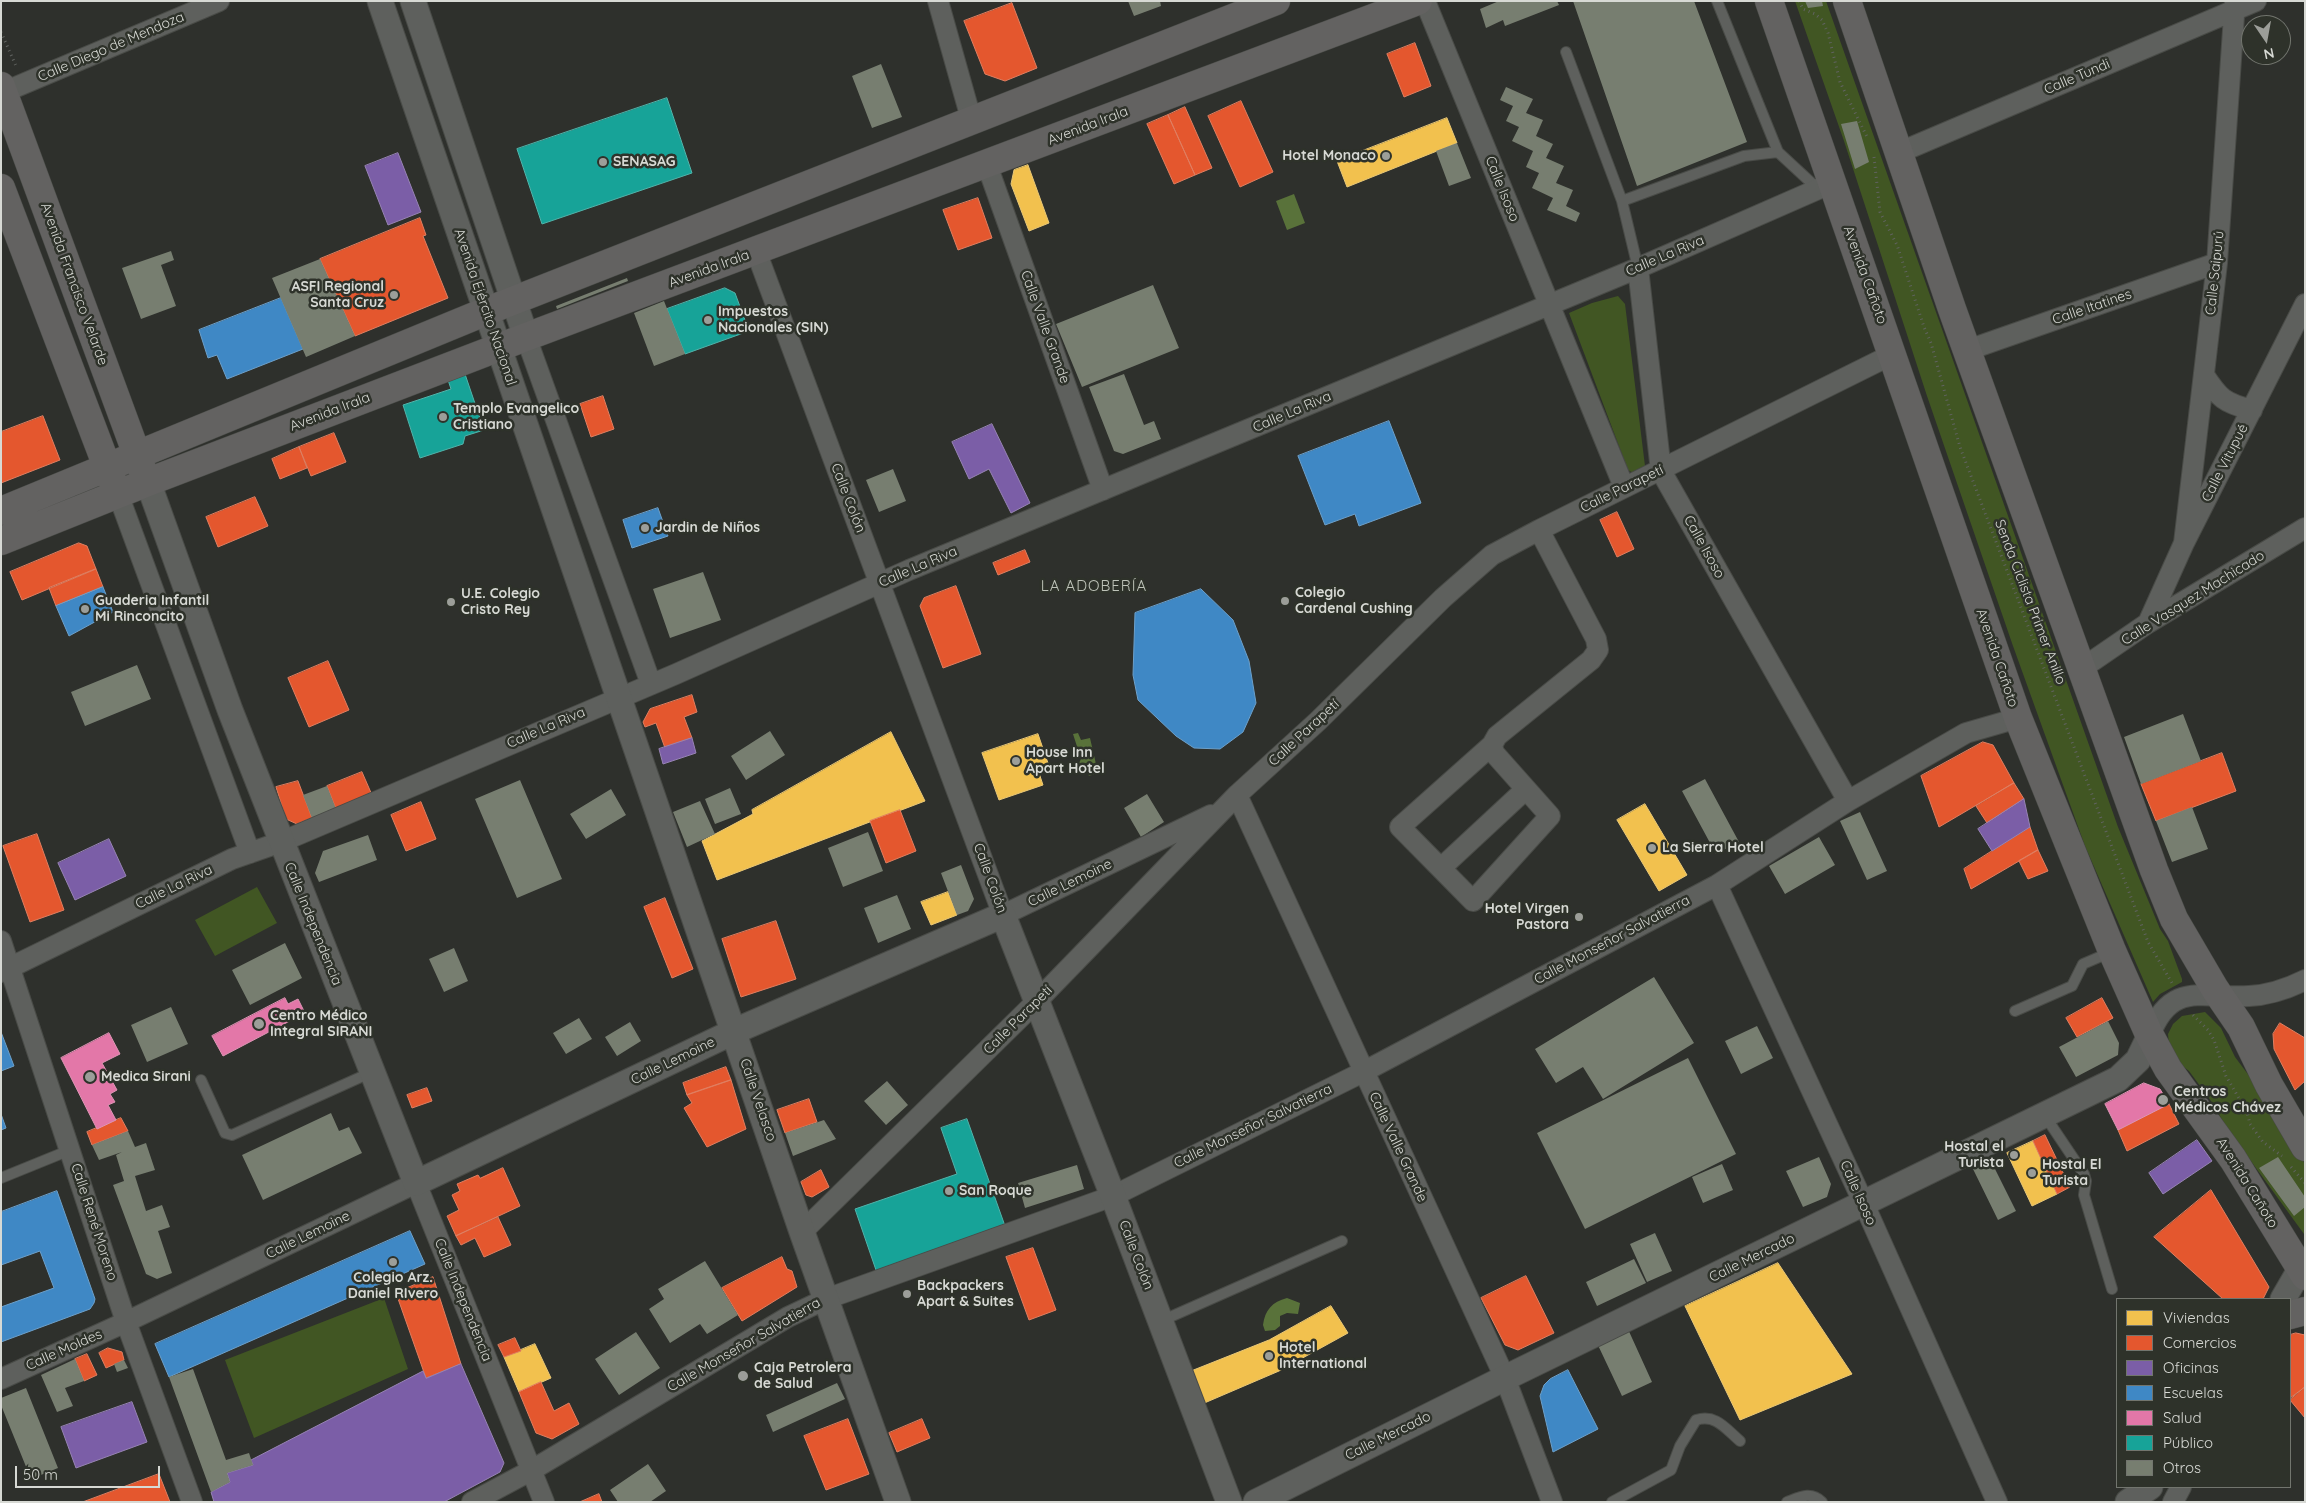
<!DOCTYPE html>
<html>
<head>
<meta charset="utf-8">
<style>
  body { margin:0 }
  #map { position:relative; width:2306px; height:1503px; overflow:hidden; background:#2e302c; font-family:Quicksand,sans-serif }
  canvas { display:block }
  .frame { position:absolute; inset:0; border:2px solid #d7d9d4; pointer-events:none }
  .legend { position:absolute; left:2116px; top:1298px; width:175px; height:190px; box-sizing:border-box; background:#2e322a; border:1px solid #72756e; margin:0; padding:6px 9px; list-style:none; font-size:15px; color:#d7d9d4 }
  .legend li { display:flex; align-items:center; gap:10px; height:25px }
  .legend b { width:25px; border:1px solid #72756e }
  .north { position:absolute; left:2241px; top:15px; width:50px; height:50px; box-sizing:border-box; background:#2e322a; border:1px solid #72756e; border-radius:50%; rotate:168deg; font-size:14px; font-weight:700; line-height:20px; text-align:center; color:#d7d9d4 }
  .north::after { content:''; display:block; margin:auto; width:18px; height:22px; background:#9c9e99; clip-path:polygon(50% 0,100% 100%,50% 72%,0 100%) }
  .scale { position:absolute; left:15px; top:1466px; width:145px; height:22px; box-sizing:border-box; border:2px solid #d7d9d4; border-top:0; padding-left:6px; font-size:15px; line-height:18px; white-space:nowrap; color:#d7d9d4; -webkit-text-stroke:4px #2e322a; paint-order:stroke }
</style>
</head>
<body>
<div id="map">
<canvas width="2306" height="1503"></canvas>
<div class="frame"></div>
<ul class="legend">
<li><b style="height:14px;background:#f2c14e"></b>Viviendas</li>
<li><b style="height:14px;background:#e4572e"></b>Comercios</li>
<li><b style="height:14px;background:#7b5ea7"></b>Oficinas</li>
<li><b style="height:14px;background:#3f88c5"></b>Escuelas</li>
<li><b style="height:14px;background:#e377a8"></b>Salud</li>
<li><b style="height:14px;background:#17a398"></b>Público</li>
<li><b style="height:14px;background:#777e70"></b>Otros</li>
</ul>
<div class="north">N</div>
<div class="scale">50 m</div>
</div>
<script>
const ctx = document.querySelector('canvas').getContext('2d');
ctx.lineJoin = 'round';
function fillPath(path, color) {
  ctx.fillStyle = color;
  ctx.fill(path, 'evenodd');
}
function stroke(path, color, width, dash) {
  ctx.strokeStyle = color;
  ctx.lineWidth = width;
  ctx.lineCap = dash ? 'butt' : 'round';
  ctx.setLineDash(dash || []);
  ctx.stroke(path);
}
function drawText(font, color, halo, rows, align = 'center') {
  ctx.font = font + ' Quicksand,sans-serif';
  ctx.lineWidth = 5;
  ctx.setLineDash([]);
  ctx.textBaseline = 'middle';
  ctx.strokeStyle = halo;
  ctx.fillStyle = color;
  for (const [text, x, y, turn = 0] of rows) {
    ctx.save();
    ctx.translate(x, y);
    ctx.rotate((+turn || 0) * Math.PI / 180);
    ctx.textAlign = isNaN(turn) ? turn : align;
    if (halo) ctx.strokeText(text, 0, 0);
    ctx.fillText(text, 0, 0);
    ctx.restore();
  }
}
fillPath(new Path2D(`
  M1795 1H1826L2118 827 2160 929 2168 941 2182 979V982L2160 994 2153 1002 2085 846 2013 646 1927 396 1844 141Z
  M1618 296 1625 304 1645 466 1638 476 1628 470 1569 313 1592 303Z
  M257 887 277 923 215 956 195 920Z
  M2205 1012 2221 1028 2235 1057 2250 1077 2305 1164 2304 1234 2229 1131 2209 1098 2189 1071 2181 1065 2169 1045 2168 1034 2173 1024 2182 1016Z
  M384 1298 408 1369 254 1438 225 1360Z`), '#415623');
fillPath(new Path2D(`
  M1294 194 1305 223 1287 230 1276 201Z
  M1078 733 1081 740 1090 738 1098 773 1089 776 1086 768 1078 765 1081 759 1073 734Z
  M1287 1298 1300 1303 1298 1314 1287 1313 1280 1316V1326L1275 1330 1265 1331 1263 1325C1265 1310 1272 1302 1287 1298Z`), '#59723a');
const homes = new Path2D(`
  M1447 118 1457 143 1347 187 1337 161Z
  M1028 165 1049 223 1029 231 1011 184 1014 170Z
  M891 732 925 801 717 880 702 841 753 814 752 810Z
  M1038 734 1050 769 1039 773 1043 785 999 800 982 753Z
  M1645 804 1687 875 1659 891 1617 820Z
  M948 892 957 915 931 925 921 902Z
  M2033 1141 2057 1194 2032 1206 2007 1153Z
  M1778 1263 1852 1374 1740 1420 1685 1306Z
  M1331 1306 1348 1333 1279 1371 1202 1404 1191 1371 1269 1340Z
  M535 1344 551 1378 519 1392 504 1357Z`);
fillPath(homes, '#f2c14e');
stroke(homes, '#eac876', 1);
const shops = new Path2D(`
  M1012 3 1037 68 1005 81 985 74 964 21Z
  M1415 43 1431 86 1404 97 1387 54Z
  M1241 101 1273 172 1240 187 1208 116Z
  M1185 107 1212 168 1195 175 1168 115Z
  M1168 115 1195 175 1174 184 1147 124Z
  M978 198 992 238 958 250 943 210Z
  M420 218 426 235 423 236 448 298 355 336 320 259Z
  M603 396 614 429 591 437 580 404Z
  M43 416 60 460 1 483V432Z
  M334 433 346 462 311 476 299 447Z
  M299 447 307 468 280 479 272 459Z
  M255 497 268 526 218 547 206 517Z
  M1617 512 1634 549 1617 557 1600 520Z
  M79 543 87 546 96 569 22 600 10 572Z
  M1025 550 1030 562 998 575 993 563Z
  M96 569 103 587 56 606 49 588Z
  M956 586 981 654 943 668 920 606 924 598Z
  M328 661 349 710 309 727 288 678Z
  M692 695 697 712 684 717 692 738 665 748 656 723 645 727 643 722 650 709Z
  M1983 742 1993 745 2014 783 1939 827 1921 776Z
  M2222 753 2236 791 2156 821 2141 784Z
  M362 772 372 795 336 809 327 786Z
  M298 781 312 818 297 824 286 819 276 787Z
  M2014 783 2024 799 1987 823 1976 806Z
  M421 802 436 839 406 851 391 815Z
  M900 810 916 851 886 863 870 821Z
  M2030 827 2038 850 1971 889 1964 869Z
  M37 834 64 910 30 922 3 846Z
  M2038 850 2048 871 2028 879 2019 861Z
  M665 898 693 969 672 978 644 907Z
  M776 921 796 979 741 997 722 939Z
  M2102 998 2113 1018 2077 1037 2066 1018Z
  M2280 1023 2305 1038V1081L2295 1090 2274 1049 2273 1034Z
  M726 1067 731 1080 687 1095 683 1083Z
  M731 1080 746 1129 707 1147 684 1108 692 1103 687 1095Z
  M427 1088 432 1101 412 1108 407 1095Z
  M809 1099 817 1122 785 1133 777 1110Z
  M2169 1104 2179 1124 2127 1151 2118 1130Z
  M121 1118 128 1131 92 1145 87 1132Z
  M2045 1135 2070 1187 2057 1194 2033 1141Z
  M503 1168 520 1206 456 1236 447 1216 459 1210 452 1195 460 1191 457 1184 478 1175 480 1178Z
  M821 1170 829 1187 812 1197 806 1195 801 1182Z
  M2211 1190 2269 1287 2263 1299H2223L2154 1237Z
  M498 1217 511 1245 484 1257 475 1238 461 1245 456 1236Z
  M1033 1248 1056 1310 1029 1320 1006 1257Z
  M782 1257 787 1269 792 1271 797 1287 742 1321 722 1288Z
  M1526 1276 1554 1333 1518 1350 1505 1345 1481 1298Z
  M433 1277 461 1364 426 1378 396 1293Z
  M2296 1333 2305 1335V1387L2290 1398V1335Z
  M515 1338 521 1351 504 1357 498 1345Z
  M108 1348 122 1352 124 1360 106 1368 99 1353Z
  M87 1354 97 1375 84 1381 75 1359Z
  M541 1382 554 1411 569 1403 579 1424 552 1439 536 1433 519 1392Z
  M2305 1387V1418L2290 1400Z
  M848 1419 869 1474 826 1490 804 1436Z
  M922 1419 930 1438 897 1452 889 1433Z
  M159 1474 170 1502H83Z
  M599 1494 602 1502H580Z`);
fillPath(shops, '#e4572e');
stroke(shops, '#e07e60', 1);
const offices = new Path2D(`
  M398 153 421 212 388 225 365 166Z
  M992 424 1030 503 1011 513 989 469 969 479 952 442Z
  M692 738 696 753 663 764 659 749Z
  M2024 799 2030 827 1992 851 1978 829Z
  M109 839 126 876 75 900 58 863Z
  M2197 1140 2212 1161 2163 1194 2149 1173Z
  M461 1364 504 1463 500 1472 444 1502H214L211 1492 230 1482 227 1473 253 1465 251 1460 423 1371 426 1378Z
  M132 1402 147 1442 76 1468 61 1427Z`);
fillPath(offices, '#7b5ea7');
stroke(offices, '#9783b4', 1);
const schools = new Path2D(`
  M281 298 303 349 227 379 217 355 208 358 199 330Z
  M1389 421 1421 503 1359 526 1355 514 1325 525 1298 456Z
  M658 508 668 536 632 548 623 520Z
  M103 587 113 612 69 636 56 606Z
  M1201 589 1233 620 1249 661 1256 703 1243 732 1220 749 1194 748 1176 736 1138 700 1133 675 1135 613Z
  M1 1032 14 1066 1 1071Z
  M1 1114 6 1128 1 1130Z
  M57 1191 95 1299 94 1303 90 1309 1 1342V1307L54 1288 40 1251 1 1265V1212Z
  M410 1231 425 1264 169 1377 155 1344Z
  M1568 1370 1598 1429 1553 1452 1540 1396 1544 1385 1550 1379Z`);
fillPath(schools, '#3f88c5');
stroke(schools, '#6da0ca', 1);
const health = new Path2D(`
  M285 998 288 1004 298 999 305 1013 223 1056 212 1036Z
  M109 1033 120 1054 102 1063 117 1090 110 1094 115 1102 108 1105 116 1120 97 1129 61 1058Z
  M2144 1083 2160 1089 2169 1104 2118 1130 2105 1104Z`);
fillPath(health, '#e377a8');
stroke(health, '#df94b5', 1);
const public = new Path2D(`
  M667 98 692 173 542 224 517 149Z
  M725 288 735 293 749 331 685 354 667 309Z
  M465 374 484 430 465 436 463 444 420 458 403 405 451 389 448 380Z
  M967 1119 1005 1226 877 1273 855 1209 957 1174 941 1128Z`);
fillPath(public, '#17a398');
stroke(public, '#51b3aa', 1);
fillPath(new Path2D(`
  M1128 1H1160L1161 6 1134 16Z
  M1499 1H1557L1559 5 1505 26 1503 20 1486 28 1480 9Z
  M1573 1H1694L1747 142 1637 186Z
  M1805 1H1822L1823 6 1808 8Z
  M881 64 902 117 872 128 852 76Z
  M1506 87 1533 99 1526 113 1543 120 1536 136 1553 144 1546 158 1564 166 1556 183 1573 190 1566 206 1580 213 1576 222 1547 210 1553 198 1532 188 1539 173 1526 167 1533 151 1512 141 1519 127 1506 121 1513 106 1500 100Z
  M1857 121 1869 162 1855 169 1841 124Z
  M1457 143 1471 178 1449 186 1436 151Z
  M171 251 174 260 161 265 176 306 141 319 122 268Z
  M320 259 355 336 306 357 272 278Z
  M627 278 628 281 557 309 556 306Z
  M1153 285 1179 348 1082 387 1056 324Z
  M664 301 685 354 654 366 634 313Z
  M1124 374 1144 425 1154 421 1161 439 1123 454 1114 451 1089 387Z
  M893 469 906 501 879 512 866 480Z
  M703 572 721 620 670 638 653 589Z
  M137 665 151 699 85 726 71 692Z
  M2183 714 2201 761 2141 784 2124 737Z
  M770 731 785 755 746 780 731 756Z
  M1705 779 1739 842 1716 854 1682 791Z
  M520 780 562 879 517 898 475 799Z
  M327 786 336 809 312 818 303 795Z
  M730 788 741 814 715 824 705 799Z
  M611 789 626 815 586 839 570 814Z
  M1147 794 1164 822 1141 837 1124 808Z
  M700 801 715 834 687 847 673 812Z
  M2192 807 2208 849 2172 862 2156 821Z
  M1860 812 1887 871 1867 880 1840 821Z
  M868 832 883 871 843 887 828 848Z
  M368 835 377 860 319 882 315 873 323 851Z
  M1819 837 1835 865 1785 894 1769 866Z
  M961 865 974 899 968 911 957 915 941 873Z
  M897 895 911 929 878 943 864 908Z
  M285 943 302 978 250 1005 232 970Z
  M454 948 468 981 444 992 429 959Z
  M1654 977 1694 1043 1603 1099 1583 1067 1556 1083 1535 1049Z
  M171 1007 188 1044 147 1062 131 1025Z
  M579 1018 592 1039 566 1054 553 1033Z
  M2108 1021 2119 1043 2118 1055 2076 1077 2059 1047Z
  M630 1022 641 1041 617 1056 605 1037Z
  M1757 1026 1773 1058 1741 1074 1725 1041Z
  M1688 1058 1736 1154 1585 1229 1537 1133Z
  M887 1081 908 1105 886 1125 864 1101Z
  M331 1113 339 1131 349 1127 362 1153 263 1200 242 1155Z
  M824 1120 836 1139 793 1156 785 1133Z
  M128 1131 135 1147 146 1143 155 1170 135 1176 146 1211 162 1205 170 1227 158 1231 172 1273 157 1279 146 1274 113 1185 124 1181 116 1155 122 1152 99 1160 92 1145Z
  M1819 1157 1831 1184 1827 1197 1803 1207 1786 1171Z
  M2278 1157 2305 1197V1207L2294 1216 2259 1168Z
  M1991 1161 2016 1211 1998 1220 1973 1169Z
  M1722 1164 1733 1190 1703 1203 1692 1177Z
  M1077 1165 1084 1189 1025 1208 1018 1183Z
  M1655 1233 1672 1271 1647 1282 1630 1244Z
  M1634 1259 1646 1283 1597 1306 1586 1282Z
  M705 1261 738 1315 707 1334 700 1324 670 1343 649 1309 664 1299 658 1289Z
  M1627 1327 1652 1382 1622 1396 1596 1341Z
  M636 1332 660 1368 619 1395 595 1359Z
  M75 1359 84 1381 65 1388 73 1406 57 1412 41 1375Z
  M124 1360 128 1368 117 1372 114 1364Z
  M193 1369 226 1460 249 1453 253 1465 227 1473 230 1482 211 1492 169 1377Z
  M837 1383 845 1399 773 1432 766 1415Z
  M26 1388 58 1468 31 1479 1 1405V1398Z
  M648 1464 666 1491 650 1502H618L610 1490Z`), '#777e70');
const service = new Path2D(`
  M1717 1 1778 152 1818 189
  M1566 52 1622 201 1638 268
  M1622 201 1744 156 1778 152
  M2015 1011 2072 986 2083 964 2111 952
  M201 1080 225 1133 232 1135 372 1072
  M2045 1116 2084 1174 2086 1181 2084 1195 2112 1289
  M1 1178 70 1150
  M1161 1321 1342 1241
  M1612 1502 1671 1470 1680 1446 1696 1420C1716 1414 1725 1428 1740 1441
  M1787 1502C1800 1497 1811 1491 1822 1502`);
const minor = new Path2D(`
  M938 1 972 122
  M1425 1 1624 487
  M4 92 219 1
  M1898 153 2256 1
  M987 165 1103 490
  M756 251 1003 915 1211 815
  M1638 268 1661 471 1848 801
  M526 337 651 684
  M1968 350 2217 263
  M2204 375C2219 398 2224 403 2252 410
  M118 494 250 853
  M2184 543 2217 263 2235 1
  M2148 623 2184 543 2305 304
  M2081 669 2148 623 2305 528
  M1492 745 1494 753 1550 816 1473 901 1400 827 1492 745 1497 736 1591 660 1598 650 1596 639 1539 530
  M1237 795 1505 1378 1552 1502
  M1441 868 1526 789
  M1717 885 1864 1204 1997 1502
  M1 941 126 1322 192 1502
  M1 972 232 859 281 842 676 674 909 570 1638 268 1832 183
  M2150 1035C2171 980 2203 999 2249 996 2269 995 2287 989 2305 980
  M802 1232 1037 1001 1237 795 1318 721 1443 598 1492 555 1539 530 1893 354
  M1 1379 126 1322 416 1183 544 1502
  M472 1502 532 1470 788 1317 826 1299 1113 1196 1363 1072 1717 885 1848 801 1966 733 2018 718
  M2173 1502 2181 1487`);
const tertiary = new Path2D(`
  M380 1 802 1232 898 1502
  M413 1 526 337
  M148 482 230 710 416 1183 735 1031 1003 915 1113 1196 1229 1502
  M2283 1299 2305 1261
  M1256 1502 1505 1378 2118 1079 2138 1060 2150 1035
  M2128 1502 2150 1487`);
const secondary = new Path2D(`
  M1769 1 2018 718 2112 951 2148 1032 2168 1069 2233 1159 2305 1276
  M1847 1 1952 309 2154 870 2174 919 2215 989 2241 1027 2269 1085 2305 1147
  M1 86 144 474
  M1 188 114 485
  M1 511 487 311 1276 1
  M1 541 148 482 526 337 1418 1
  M2290 1315 2305 1311`);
stroke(service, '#494b47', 12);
stroke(minor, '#494b47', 22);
stroke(tertiary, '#494b47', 27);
stroke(secondary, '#494b47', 29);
stroke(new Path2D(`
  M1799 1 1803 9 1815 14 1822 20 1828 33 1840 82 1868 139
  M1 32 16 66
  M1874 157 1880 212 1897 245 1924 327 1931 343 1960 447 2148 942 2172 983
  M2193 1015 2208 1030 2214 1040 2226 1076 2247 1112 2250 1124 2263 1142 2282 1156
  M2291 1167 2305 1183`), '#616360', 3, [1, 4]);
stroke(service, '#5e605d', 10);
stroke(minor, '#5e605d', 20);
stroke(tertiary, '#5e605d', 25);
stroke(secondary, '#636261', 28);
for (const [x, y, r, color] of [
  [1386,156,5,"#9c9e99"],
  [603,162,5,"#9c9e99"],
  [394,295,5,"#9c9e99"],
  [708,320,5,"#9c9e99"],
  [443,417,5,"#9c9e99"],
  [645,528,5,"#9c9e99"],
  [1285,601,5,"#9c9e99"],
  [451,602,5,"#9c9e99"],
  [85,609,5,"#9c9e99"],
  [1016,761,5,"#9c9e99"],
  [1652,848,5,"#9c9e99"],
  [1579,917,5,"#9c9e99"],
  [259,1024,6,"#9c9e99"],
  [90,1077,6,"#9c9e99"],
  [2163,1100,6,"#9c9e99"],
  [2014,1155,5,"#9c9e99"],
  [2032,1173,5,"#9c9e99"],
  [949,1191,5,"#9c9e99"],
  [393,1262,5,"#9c9e99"],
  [907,1294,5,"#9c9e99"],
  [1269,1356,5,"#9c9e99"],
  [743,1376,6,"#9c9e99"]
]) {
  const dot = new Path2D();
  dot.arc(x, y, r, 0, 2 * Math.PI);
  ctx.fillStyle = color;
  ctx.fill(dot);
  stroke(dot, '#2e322a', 2);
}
drawText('14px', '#d7d9d4', '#2e322a', [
  ["Calle Diego de Mendoza",111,47,-23],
  ["Calle Tundi",2077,77,-23],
  ["Avenida Irala",1088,126,-21],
  ["Calle Isoso",1502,189,68],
  ["Calle La Riva",1665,256,-23],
  ["Avenida Irala",709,269,-20],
  ["Calle Saipurú",2215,273,-84],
  ["Avenida Cañoto",1865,275,70],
  ["Avenida Francisco Velarde",74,284,70],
  ["Avenida Ejército Nacional",485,307,71],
  ["Calle Itatines",2092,307,-19],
  ["Calle Valle Grande",1045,327,70],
  ["Avenida Irala",330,412,-21],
  ["Calle La Riva",1292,412,-23],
  ["Calle Vitupué",2225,463,-63],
  ["Calle Parapetí",1622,489,-26],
  ["Calle Colón",848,498,69],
  ["Calle Isoso",1704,547,61],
  ["Calle La Riva",918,567,-23],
  ["Calle Vasquez Machicado",2193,598,-32],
  ["Senda Ciclista Primer Anillo",2030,602,69],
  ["Avenida Cañoto",1997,658,71],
  ["Calle La Riva",546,728,-23],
  ["Calle Parapetí",1304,733,-43],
  ["Calle Colón",990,878,70],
  ["Calle Lemoine",1070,883,-26],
  ["Calle La Riva",174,887,-26],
  ["Calle Independencia",313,924,68],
  ["Calle Monseñor Salvatierra",1612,940,-28],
  ["Calle Parapetí",1018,1020,-45],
  ["Calle Lemoine",673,1061,-26],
  ["Calle Velasco",758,1100,71],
  ["Calle Monseñor Salvatierra",1253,1126,-26],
  ["Calle Valle Grande",1398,1147,65],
  ["Avenida Cañoto",2247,1183,58],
  ["Calle Isoso",1858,1193,66],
  ["Calle René Moreno",94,1222,72],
  ["Calle Lemoine",308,1235,-26],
  ["Calle Colón",1136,1255,69],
  ["Calle Mercado",1752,1258,-26],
  ["Calle Independencia",463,1300,68],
  ["Calle Monseñor Salvatierra",744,1345,-30],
  ["Calle Moldes",64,1350,-24],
  ["Calle Mercado",1388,1436,-26]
]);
drawText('bold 14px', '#d7d9d4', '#2e322a', [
  ["Hotel Monaco",1376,156,"right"],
  ["SENASAG",613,162],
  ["ASFI Regional",384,287,"right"],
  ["Santa Cruz",384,303,"right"],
  ["Impuestos",718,312],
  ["Nacionales (SIN)",718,328],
  ["Templo Evangelico",453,409],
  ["Cristiano",453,425],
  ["Jardin de Niños",655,528],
  ["Colegio",1295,593],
  ["Cardenal Cushing",1295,609],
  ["U.E. Colegio",461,594],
  ["Cristo Rey",461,610],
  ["Guaderia Infantil",95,601],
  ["Mi Rinconcito",95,617],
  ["House Inn",1026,753],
  ["Apart Hotel",1026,769],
  ["La Sierra Hotel",1662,848],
  ["Hotel Virgen",1569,909,"right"],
  ["Pastora",1569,925,"right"],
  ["Centro Médico",270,1016],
  ["Integral SIRANI",270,1032],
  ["Medica Sirani",101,1077],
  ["Centros",2174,1092],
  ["Médicos Chávez",2174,1108],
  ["Hostal el",2004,1147,"right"],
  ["Turista",2004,1163,"right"],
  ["Hostal El",2042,1165],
  ["Turista",2042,1181],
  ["San Roque",959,1191],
  ["Colegio Arz.",393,1278,"center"],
  ["Daniel RIvero",393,1294,"center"],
  ["Backpackers",917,1286],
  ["Apart & Suites",917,1302],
  ["Hotel",1279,1348],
  ["International",1279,1364],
  ["Caja Petrolera",754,1368],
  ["de Salud",754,1384]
], 'left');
ctx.letterSpacing = '1px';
drawText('15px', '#bec3b9', '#2e322a', [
  ["LA ADOBERÍA",1094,586]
]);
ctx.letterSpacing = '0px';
</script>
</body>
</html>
